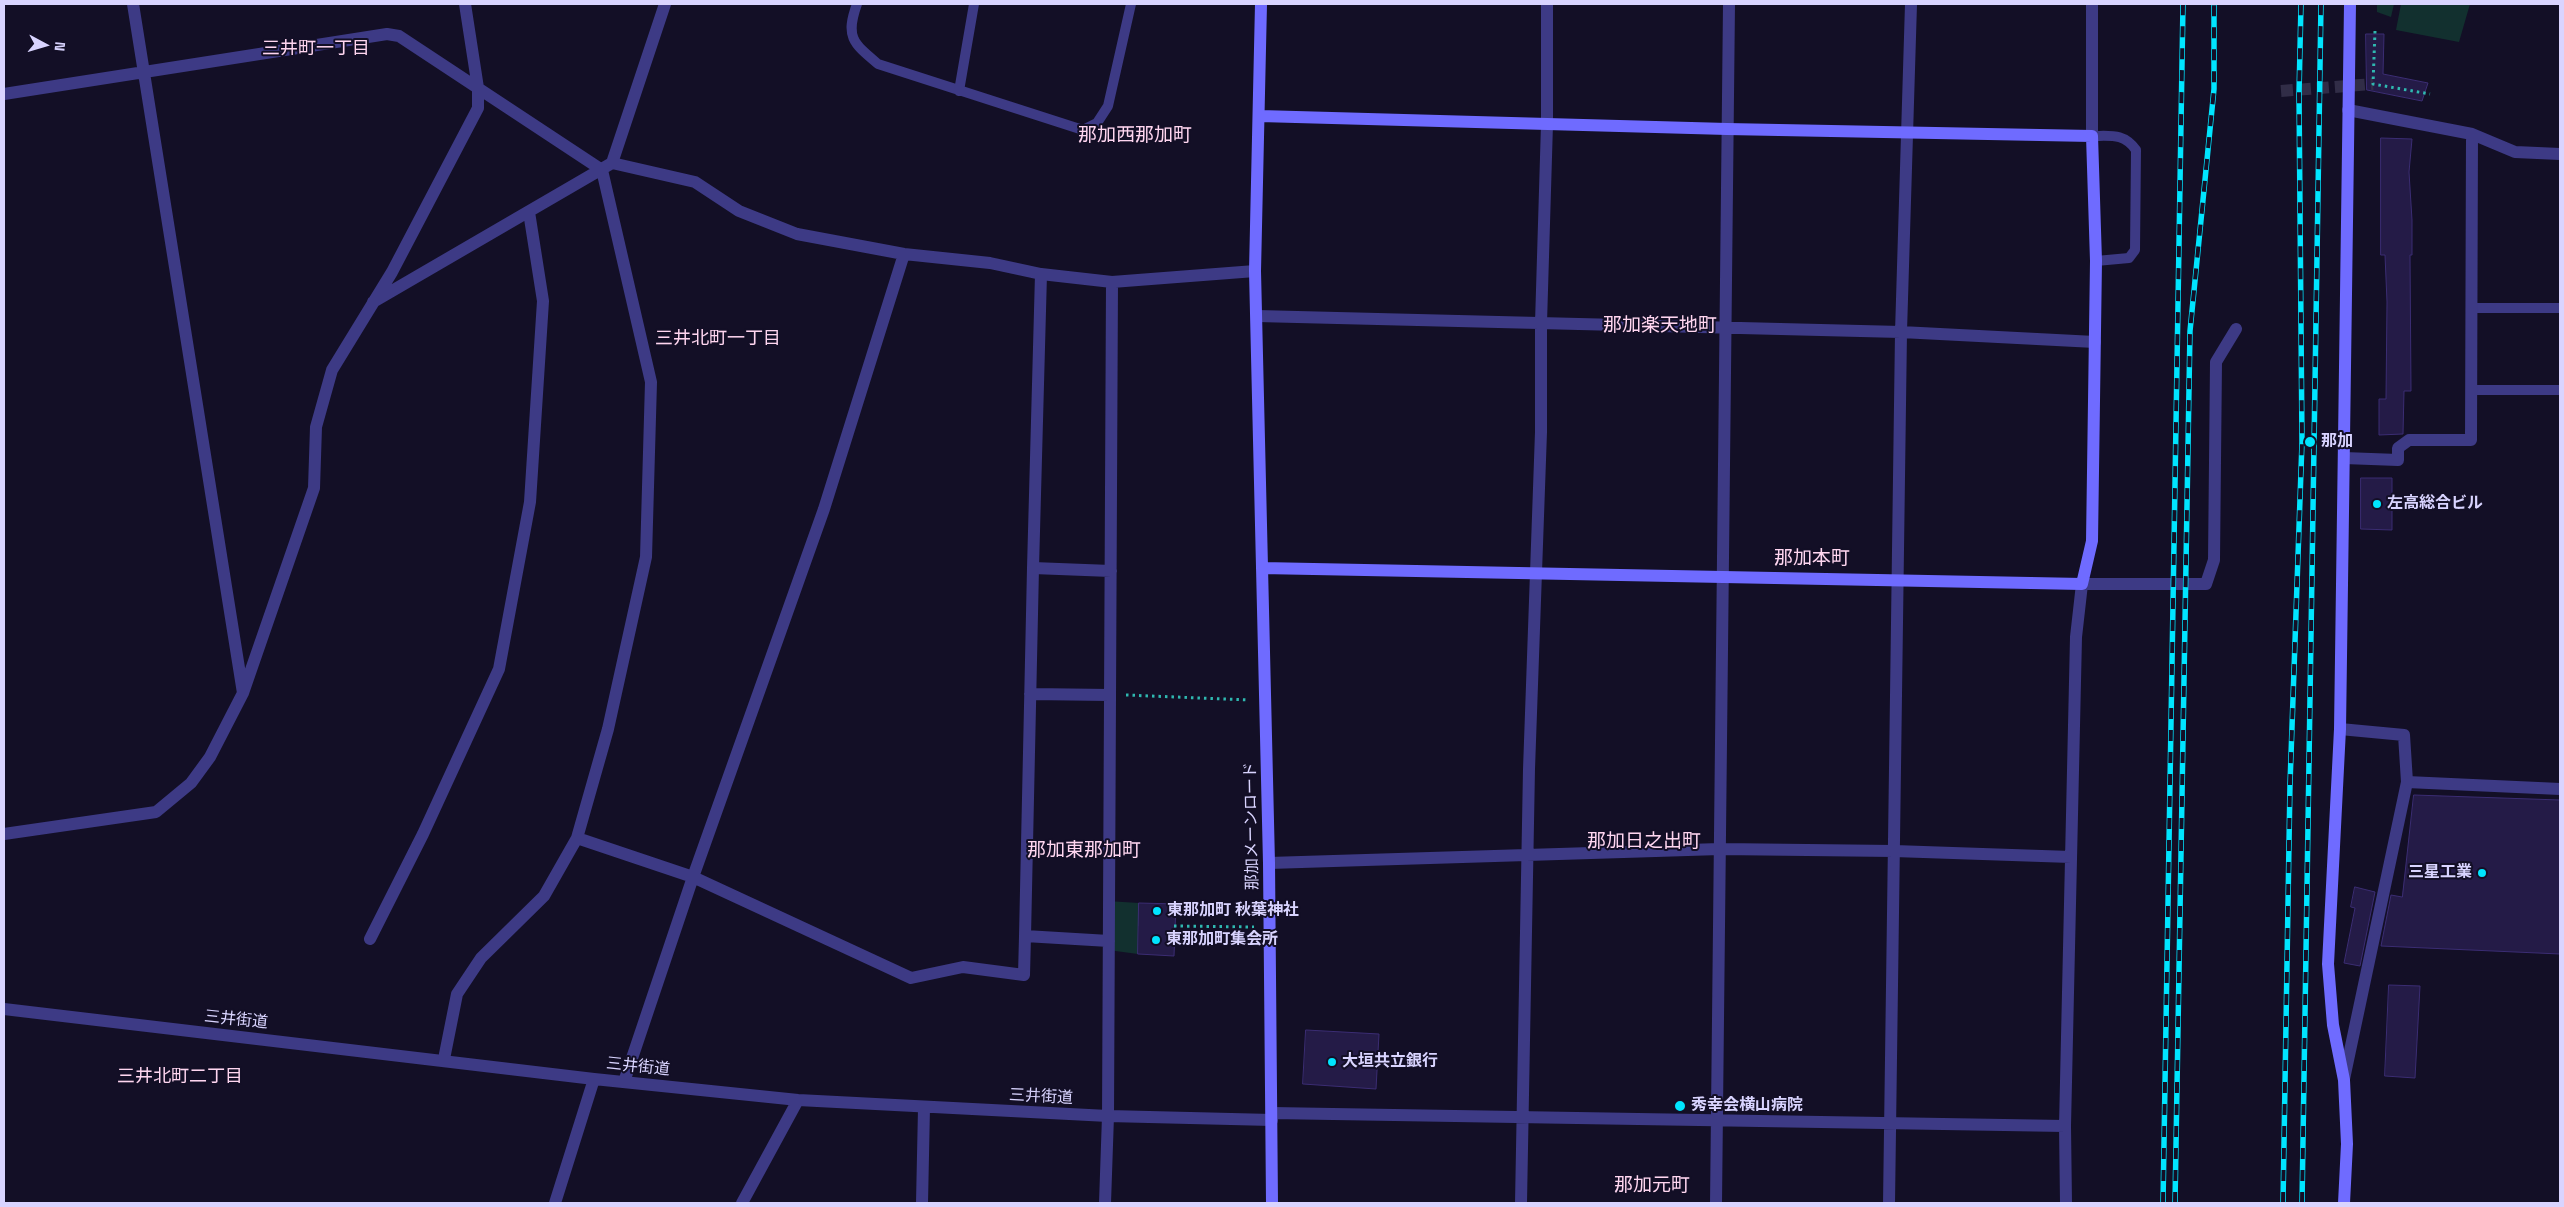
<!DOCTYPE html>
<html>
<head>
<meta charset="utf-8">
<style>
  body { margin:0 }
  #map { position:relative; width:2564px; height:1207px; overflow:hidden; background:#130f26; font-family:"Space Grotesk",sans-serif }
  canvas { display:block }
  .frame { position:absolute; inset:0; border:5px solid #d9d4ff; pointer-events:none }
  .north { position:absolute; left:20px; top:20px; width:50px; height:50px; -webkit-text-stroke:4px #130f26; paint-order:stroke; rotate:96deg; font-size:14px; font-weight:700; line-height:20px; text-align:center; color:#d9d4ff }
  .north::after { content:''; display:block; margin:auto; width:18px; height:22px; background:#d9d4ff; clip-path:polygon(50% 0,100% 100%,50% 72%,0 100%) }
</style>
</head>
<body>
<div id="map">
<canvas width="2564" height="1207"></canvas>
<div class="frame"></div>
<div class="north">N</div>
</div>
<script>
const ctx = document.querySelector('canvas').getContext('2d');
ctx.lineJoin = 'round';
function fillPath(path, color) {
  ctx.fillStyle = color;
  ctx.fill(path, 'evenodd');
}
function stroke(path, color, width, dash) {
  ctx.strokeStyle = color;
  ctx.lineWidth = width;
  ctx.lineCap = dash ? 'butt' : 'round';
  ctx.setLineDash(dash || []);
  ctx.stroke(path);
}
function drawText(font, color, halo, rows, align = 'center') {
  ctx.font = font + ' "Space Grotesk","Noto Sans JP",sans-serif';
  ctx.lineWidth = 4;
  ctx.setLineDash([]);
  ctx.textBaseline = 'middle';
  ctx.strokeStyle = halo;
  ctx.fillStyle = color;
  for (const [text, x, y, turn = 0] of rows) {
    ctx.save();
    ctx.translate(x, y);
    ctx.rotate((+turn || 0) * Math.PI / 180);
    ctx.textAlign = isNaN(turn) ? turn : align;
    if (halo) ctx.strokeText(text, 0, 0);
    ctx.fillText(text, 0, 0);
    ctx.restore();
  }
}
fillPath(new Path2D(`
  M2377 4H2394L2391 17 2377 12Z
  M2401 4H2470L2459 42 2396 30Z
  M1107 901 1139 903V918H1174V926H1138V954L1108 950Z`), '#12302f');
const building = new Path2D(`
  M2366 34H2384L2383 74 2428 83 2422 101 2367 90Z
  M2381 138 2412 139 2409 172 2412 220V255H2410L2411 391H2404L2403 434 2379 435V399H2386L2387 302 2385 255H2381Z
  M2361 478H2392V530L2361 529Z
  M2414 795 2560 800V954L2381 946 2391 895 2402 897Z
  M2355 887 2375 892 2360 966 2344 963 2355 908 2351 907Z
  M1139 903 1176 904 1174 956 1138 954Z
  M2389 985 2420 986 2415 1078 2385 1076Z
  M1306 1030 1379 1034 1376 1089 1303 1084Z`);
fillPath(building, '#241b47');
stroke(building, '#3b2d73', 1);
stroke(new Path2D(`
  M2281 91 2373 84`), '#312d47', 12, [12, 6]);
stroke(new Path2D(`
  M2375 31 2373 84 2430 94
  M1126 695 1249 700
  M1174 926 1254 927`), '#2fb8b0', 3, [2.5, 4]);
stroke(new Path2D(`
  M857 4C845 37 853 43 878 64L1083 130 1097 123 1108 106 1131 4
  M959 91 974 4
  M2092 136C2111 136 2124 133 2136 150L2135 250 2129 258 2096 261
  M2472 308H2560
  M2471 390H2560`), '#3d3a85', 10);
stroke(new Path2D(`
  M133 4 243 693
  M4 94 387 34 399 36 602 170 651 382 646 557 608 729 577 838 544 896 481 958 457 994 444 1059
  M2348 110 2472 134 2515 152 2560 154
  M2092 136V4
  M612 163 695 182 739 211 797 234 904 254 990 263 1041 274 1112 282 1255 271
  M373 302 612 163 665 4
  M1257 316 1901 332 2095 342
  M2344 458 2398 460V448L2409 440H2471L2472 134
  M1033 568 1041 274
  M1030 694 1110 695
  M2340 729 2404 735 2407 782 2344 1079
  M2407 782 2560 789
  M4 834 156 812 191 783 210 757 243 693 314 488 316 427 332 370 392 272 478 108V88L465 4
  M577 838 693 877 911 978 963 967 1024 975 1025 936 1109 941
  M1269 863 1720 849 1894 851 2071 857
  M1025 936 1033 568 1111 571
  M370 939 423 834 499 669 530 502 543 301 529 212
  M4 1009 594 1079 798 1100 1108 1116 1272 1120
  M624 1082 693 877 824 509 904 254
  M1272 1113 2065 1126
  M555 1203 594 1079
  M742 1203 798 1100
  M922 1203 924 1108
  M1105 1203 1108 1116 1112 282
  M1521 1203 1529 769 1541 432V323L1547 124V4
  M1716 1203 1729 4
  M1889 1203 1901 332 1911 4
  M2066 1203 2065 1126 2076 637 2082 584H2206L2214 560 2216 362 2236 329`), '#3d3a85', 12);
stroke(new Path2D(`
  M1261 4 1255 271 1269 863 1272 1203
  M1260 116 1727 129 2092 136 2096 261 2092 541 2082 584 1262 568
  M2344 1203 2347 1144 2344 1080 2333 1025 2328 964 2340 729 2350 4`), '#6f6bff', 12);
const rail = new Path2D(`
  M2163 1203 2183 4
  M2175 1203 2190 331 2214 89V4
  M2283 1203 2290 784 2302 442 2299 94 2301 4
  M2302 1203 2321 4`);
stroke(rail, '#00e5ff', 5.5);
stroke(rail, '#130f26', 4, [11]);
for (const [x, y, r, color] of [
  [2310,442,6,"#00e5ff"],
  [2377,504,5,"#00e5ff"],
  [2482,873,5,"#00e5ff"],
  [1157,911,5,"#00e5ff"],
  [1156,940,5,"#00e5ff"],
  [1332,1062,5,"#00e5ff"],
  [1680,1106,6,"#00e5ff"]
]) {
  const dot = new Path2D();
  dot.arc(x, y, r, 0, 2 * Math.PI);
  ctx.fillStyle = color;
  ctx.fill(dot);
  stroke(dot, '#130f26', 2);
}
drawText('bold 16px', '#d9d4ff', '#130f26', [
  ["那加",2321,442],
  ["左高総合ビル",2387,504],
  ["三星工業",2472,873,"right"],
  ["東那加町 秋葉神社",1167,911],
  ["東那加町集会所",1166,940],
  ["大垣共立銀行",1342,1062],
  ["秀幸会横山病院",1691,1106]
], 'left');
drawText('16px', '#d9d4ff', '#130f26', [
  ["那加メーンロード",1252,826,-91],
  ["三井街道",236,1020,6],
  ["三井街道",638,1067,6],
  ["三井街道",1041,1097,3]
]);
drawText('18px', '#ffd6f0', '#130f26', [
  ["三井町一丁目",316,49],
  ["三井北町一丁目",718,339],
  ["三井北町二丁目",180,1077]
]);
drawText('19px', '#ffd6f0', '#130f26', [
  ["那加西那加町",1135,136],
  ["那加楽天地町",1660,326],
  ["那加本町",1812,559],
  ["那加日之出町",1644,842],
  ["那加東那加町",1084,851],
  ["那加元町",1652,1186]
]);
</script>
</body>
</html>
